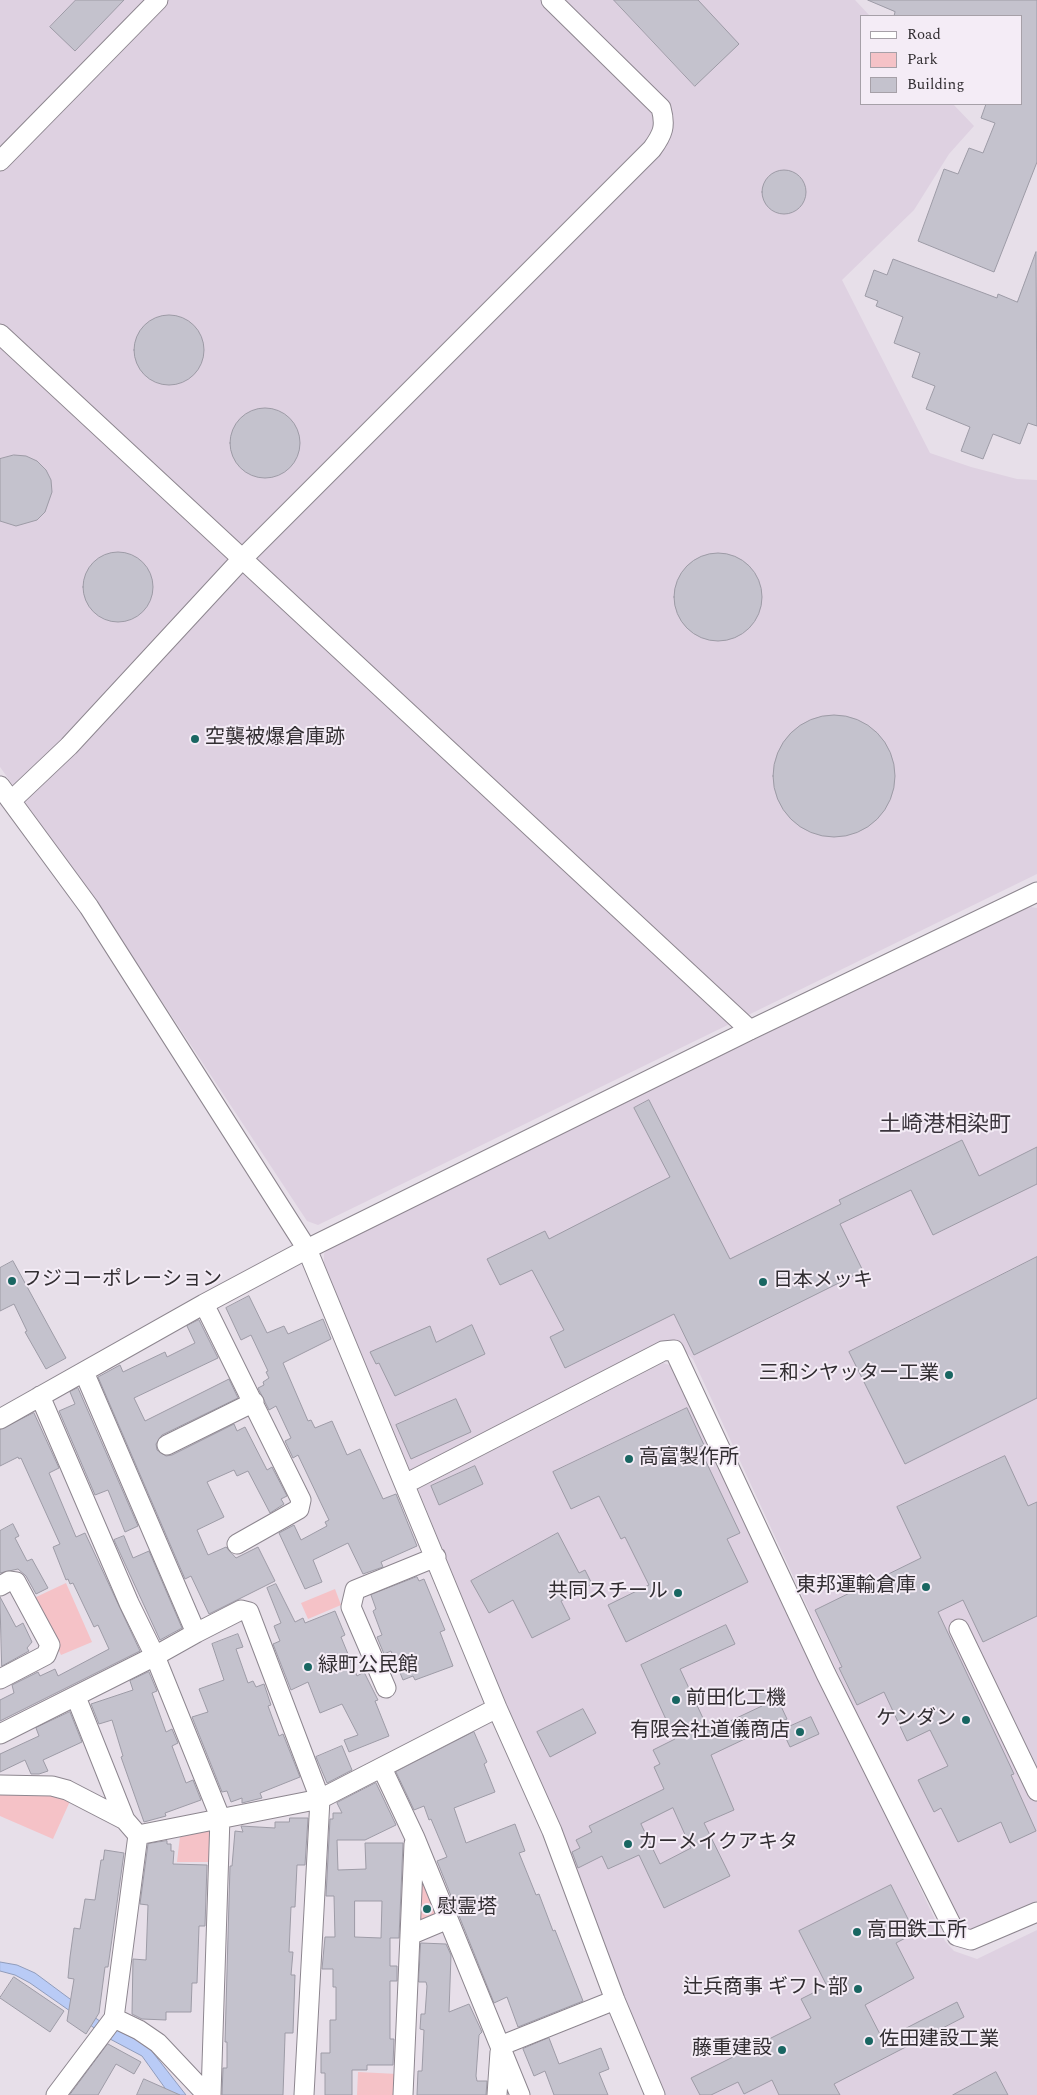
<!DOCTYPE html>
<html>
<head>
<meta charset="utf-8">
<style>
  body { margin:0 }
  #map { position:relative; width:1037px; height:2095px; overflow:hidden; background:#e7dfe9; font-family:Spectral,serif }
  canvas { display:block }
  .legend { position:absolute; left:860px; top:15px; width:162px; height:90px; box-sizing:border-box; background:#f4ecf6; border:1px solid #a6a0a8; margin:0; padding:6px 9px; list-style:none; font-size:15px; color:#322e32 }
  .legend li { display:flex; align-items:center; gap:10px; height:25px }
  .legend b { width:25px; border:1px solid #a6a0a8 }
</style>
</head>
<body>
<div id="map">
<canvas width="1037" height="2095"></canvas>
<ul class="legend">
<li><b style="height:6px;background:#fff"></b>Road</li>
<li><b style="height:14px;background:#f5c2c7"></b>Park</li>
<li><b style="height:14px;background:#c4c2cd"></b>Building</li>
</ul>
</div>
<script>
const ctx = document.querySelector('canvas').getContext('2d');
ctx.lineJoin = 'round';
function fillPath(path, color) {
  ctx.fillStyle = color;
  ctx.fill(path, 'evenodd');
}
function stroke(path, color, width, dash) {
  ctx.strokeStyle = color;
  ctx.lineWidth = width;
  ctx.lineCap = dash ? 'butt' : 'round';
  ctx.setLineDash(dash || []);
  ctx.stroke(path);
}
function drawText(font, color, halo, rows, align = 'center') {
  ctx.font = font + ' Spectral,"Noto Sans JP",serif';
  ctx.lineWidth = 4;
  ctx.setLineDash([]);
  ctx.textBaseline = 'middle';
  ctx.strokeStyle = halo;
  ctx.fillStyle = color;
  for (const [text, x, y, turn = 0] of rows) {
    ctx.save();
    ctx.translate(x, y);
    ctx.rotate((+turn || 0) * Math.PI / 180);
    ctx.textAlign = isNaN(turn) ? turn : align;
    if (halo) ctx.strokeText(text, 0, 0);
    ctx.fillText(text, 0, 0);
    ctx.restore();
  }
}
fillPath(new Path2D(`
  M0 0H855L870 16H861V104H953L974 126 949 154 914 210 842 280 930 453 971 467 1017 479 1037 480V874L318 1225 307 1221 99 906 0 767Z
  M1031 907 1037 908V1901L981 1928 960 1930 889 1784 693 1359 679 1345 412 1475 324 1264V1254L330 1246 1016 912Z
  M663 1363 676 1367 945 1941 954 1951 977 1959 1037 1930V2095H665L612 1970 418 1489Z`), '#ded1e1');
fillPath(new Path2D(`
  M66 1583 92 1642 61 1655 34 1598Z
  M335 1589 341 1605 308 1619 301 1603Z
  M0 1792 58 1793 71 1799 53 1839 0 1816Z
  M215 1827 213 1862H177L180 1836Z
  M422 1877 437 1915 418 1922 416 1880Z
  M358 2072 398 2074 396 2095H357Z`), '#f5c2c7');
const water = new Path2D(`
  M0 1962 17 1965 35 1973 101 2022 147 2045 186 2095H170L142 2056 110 2039 30 1983 15 1975 0 1971Z`);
fillPath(water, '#b9cbf6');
stroke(water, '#909cbb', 1);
const building = new Path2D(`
  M76 0H124L75 51 50 27Z
  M614 0H698L739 44 695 86Z
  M868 0H1037V162L994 272 918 241 944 169 958 174 969 148 983 153 995 123 981 118 986 104H1021V16H894L895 12Z
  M762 192a22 22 0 1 1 44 0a22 22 0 1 1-44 0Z
  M1036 252 1037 426 1028 423 1020 444 993 434 983 459 961 451 970 427 926 409 935 386 912 377 920 353 894 343 903 317 876 306 878 301 865 296 874 270 887 275 893 259 997 298 998 294 1017 302Z
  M134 350a35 35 0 1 1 70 0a35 35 0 1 1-70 0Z
  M230 443a35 35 0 1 1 70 0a35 35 0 1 1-70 0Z
  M14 455 26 456 37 461 46 470 51 480 52 492 45 512 37 520 16 526 0 521V459Z
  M83 587a35 35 0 1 1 70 0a35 35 0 1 1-70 0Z
  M674 597a44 44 0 1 1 88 0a44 44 0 1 1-88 0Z
  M773 776a61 61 0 1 1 122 0a61 61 0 1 1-122 0Z
  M649 1100 730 1259 841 1204 839 1200 962 1140 979 1176 1037 1147V1184L933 1235 911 1190 840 1224 863 1271 694 1355 674 1314 565 1368 550 1337 564 1330 532 1270 500 1285 487 1259 545 1231 549 1239 670 1177 634 1108Z
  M1037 1257V1398L905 1464 849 1352Z
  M13 1261 66 1358 46 1369 25 1332 27 1331 14 1304 0 1311V1268Z
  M249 1296 267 1333 284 1326 288 1334 323 1319 331 1339 283 1363 308 1421 311 1420 315 1428 332 1421 347 1455 360 1449 383 1499 396 1494 417 1546 381 1562 383 1567 363 1574 348 1543 313 1560 322 1582 305 1589 279 1533 294 1525 301 1540 327 1526 325 1522 329 1520 298 1455 293 1458 285 1441 291 1438 276 1406 269 1410 258 1388 264 1385 263 1382 269 1378 266 1372 268 1371 251 1335 241 1340 226 1308Z
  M199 1320 218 1358 134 1398 145 1421 229 1379 238 1398 162 1435 156 1444 157 1450 166 1456 172 1455 234 1424 237 1431 245 1427 267 1470 272 1467 287 1496 281 1499 284 1504 270 1513 248 1471 237 1476 234 1470 207 1482 224 1517 197 1530 208 1555 226 1547 236 1558 258 1547 275 1581 209 1614 191 1576 185 1579 98 1377 120 1365 123 1372 165 1352 167 1357 195 1343 187 1326Z
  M472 1325 485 1354 395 1396 379 1363 376 1364 370 1352 430 1326 436 1342Z
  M78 1388 138 1526 125 1532 108 1490 95 1495 59 1411 75 1404 70 1392Z
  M456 1399 471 1432 411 1459 396 1425Z
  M687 1408 704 1445 699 1447 740 1533 727 1539 748 1582 626 1642 608 1605 649 1585 625 1537 621 1539 599 1496 571 1509 553 1472Z
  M34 1413 59 1468 49 1473 76 1537 85 1533 140 1651 0 1721V1700L14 1693 12 1685 38 1672 40 1676 55 1669 58 1676 109 1649 98 1625 94 1627 73 1583 70 1584 68 1579 66 1580 53 1547 60 1544 21 1458 19 1459 18 1457 0 1466V1430Z
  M1005 1456 1028 1506 1037 1502V1616L983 1642 963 1600 938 1612 1014 1774 1011 1775 1036 1831 1010 1843 1001 1822 958 1842 941 1808 934 1812 918 1780 948 1766 930 1730 907 1741 884 1692 857 1705 839 1668 842 1667 815 1610 921 1558 897 1507Z
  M475 1466 483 1484 439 1505 431 1486Z
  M13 1524 19 1536 15 1538 27 1561 32 1559 48 1588 36 1594 26 1576 18 1569 0 1573V1531Z
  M558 1533 579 1573 585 1570 592 1584 561 1601 570 1619 532 1638 513 1600 489 1613 471 1581Z
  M124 1536 133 1558 149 1551 182 1628 160 1640 114 1540Z
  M417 1577 419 1581 424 1579 445 1630 440 1632 453 1666 415 1680 413 1676 403 1680 391 1651 384 1654 377 1637 382 1635 373 1611 376 1609 371 1595Z
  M276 1584 295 1622 303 1618 305 1623 335 1611 345 1635 341 1637 357 1676 364 1672 378 1700 375 1701 389 1736 349 1752 344 1740 358 1735 342 1704 320 1713 308 1682 291 1690 273 1644 280 1641 274 1626 281 1623 267 1588Z
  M0 1597 16 1627 23 1623 32 1642 27 1648 29 1651 2 1666Z
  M726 1625 735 1644 680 1669 709 1731 762 1706 756 1695 772 1687 787 1719 711 1755 734 1810 704 1823 730 1876 664 1908 639 1855 608 1869 602 1856 578 1868 572 1852 580 1848 576 1840 592 1832 589 1826 664 1789 654 1767 660 1764 653 1750 675 1739 641 1665ZM673 1808 691 1848 660 1864 641 1824Z
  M238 1634 243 1647 236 1649 248 1683 253 1681 256 1687 264 1684 271 1705 268 1706 279 1736 283 1734 300 1777 260 1793 262 1798 242 1803V1798L231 1802 227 1791 222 1792 192 1717 208 1712 199 1689 224 1680 212 1644Z
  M149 1672 157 1691 152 1693 166 1732 172 1729 178 1743 172 1746 186 1783 193 1780 201 1800 165 1813 166 1816 144 1822 121 1757 123 1756 112 1720 99 1724 91 1704 133 1690 130 1681Z
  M583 1709 596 1733 550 1757 537 1732Z
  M70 1712 82 1742 43 1760 48 1771 39 1774H31L25 1760 0 1772V1754L39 1736 36 1728Z
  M811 1717 819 1734 790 1747 782 1730Z
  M474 1732 487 1762 484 1764 495 1792 454 1808 466 1843 515 1824 525 1851 519 1853 536 1895 539 1894 553 1931 555 1930 583 2001 518 2027 507 1997 494 2003 437 1861 447 1857 431 1819 429 1820 424 1806 414 1810 396 1772Z
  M342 1746 352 1770 327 1783 316 1757Z
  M376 1783 396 1825 365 1840H337L338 1870 366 1869 365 1843H403L399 1938H390V1966H397V1981H390V2039H394L393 2065H367V2070H352V2095H325V2073H321V2053H330V2020H336V1987H333V1969H322L325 1937H335L334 1896H326L330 1819H333V1813H342L337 1803ZM355 1901H382L381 1938 355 1937Z
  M290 1818H308L305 1865H297L295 1907H291L289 1952H293L291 1975H295L293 2033H285V2036L283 2095H222L223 2068H227V2042H225L230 1866H232L235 1831 243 1832 241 1826 275 1828V1822H289Z
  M167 1841V1844H171V1851H174L173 1864 207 1865 205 1926H199L197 1983H192L191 2012H166V2020L142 2019 132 2014 133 1959 146 1960 148 1905 140 1904 148 1844Z
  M105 1850 124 1853 108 1967H105L99 2013 86 2034 67 2021 74 1979 68 1978 70 1957 74 1928 80 1929 85 1899 95 1900 101 1860H103Z
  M891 1885 915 1933 896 1943 914 1978 865 2005 883 2040 957 2002 964 2017 834 2084 840 2095H779L772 2080 744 2094 738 2082 711 2095H700L691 2078 811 2018 801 1999 827 1986 799 1931Z
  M421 1943 446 1944 451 1955 449 2012 469 2004 482 2032 479 2035 476 2076 477 2081H487L486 2095H417L418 2071H422L424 2030 420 2029 421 2014H425L427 1986 426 1982H419Z
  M14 1977 64 2011 50 2032 0 1998Z
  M549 2038 559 2064 601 2048 609 2069 599 2073 608 2095H554L545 2071 534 2076 523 2049Z
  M108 2044 141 2062 134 2074 116 2064 98 2095H70Z
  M996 2072 1008 2095H953Z
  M144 2079 180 2095H137Z`);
fillPath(building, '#c4c2cd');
stroke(building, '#9d9ba6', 1);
const minor = new Path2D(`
  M0 161 158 0
  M0 334 750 1030
  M0 786 89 907 307 1249 497 1708 552 1831 615 2000 655 2095
  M11 801 69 746 241 560 652 149C663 134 666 126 661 108L551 0
  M204 1304 301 1500 299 1509 237 1544
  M40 1396 129 1603 155 1656 220 1817 211 2095
  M0 1419 204 1304 307 1249 750 1030 1037 892
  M167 1445 254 1402
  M405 1484 663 1351 674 1350 826 1674 957 1936 971 1940 1037 1912
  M0 1586 9 1581 16 1582 50 1645 46 1655 0 1679
  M959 1629 1037 1791
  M196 1633 241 1610 249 1612 320 1799 304 2095
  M386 1688 351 1607 355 1590 436 1557
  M76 1697 125 1820 138 1835
  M0 1734 155 1656 196 1633 84 1372
  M382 1768 415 1838 520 2095
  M0 1785 52 1786 67 1790 125 1820
  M410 1935 448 1919
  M114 2018 139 2030 158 2043 207 2095
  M500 2046 615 2000
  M56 2095 114 2018 138 1835 320 1799 497 1708
  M403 2095 414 1844
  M497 2095 500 2052`);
stroke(minor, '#8d868f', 21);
stroke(minor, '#fff', 19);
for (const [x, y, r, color] of [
  [195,739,5,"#196662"],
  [12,1281,5,"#196662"],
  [763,1282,5,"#196662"],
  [949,1375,5,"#196662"],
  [629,1459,5,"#196662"],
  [926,1587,5,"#196662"],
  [678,1593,5,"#196662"],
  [308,1667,5,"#196662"],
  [676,1700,5,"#196662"],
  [966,1720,5,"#196662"],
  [800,1732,5,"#196662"],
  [628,1844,5,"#196662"],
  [427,1909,5,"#196662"],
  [857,1932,5,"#196662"],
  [858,1989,5,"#196662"],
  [869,2041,5,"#196662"],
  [782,2050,5,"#196662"]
]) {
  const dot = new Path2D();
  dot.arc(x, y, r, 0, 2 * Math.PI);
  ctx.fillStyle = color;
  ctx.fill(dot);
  stroke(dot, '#f4ecf6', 2);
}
drawText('20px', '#322e32', '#f4ecf6', [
  ["空襲被爆倉庫跡",205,739],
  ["フジコーポレーション",22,1281],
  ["日本メッキ",773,1282],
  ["三和シヤッター工業",939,1375,"right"],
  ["高富製作所",639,1459],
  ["東邦運輸倉庫",916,1587,"right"],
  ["共同スチール",668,1593,"right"],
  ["緑町公民館",318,1667],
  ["前田化工機",686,1700],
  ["ケンダン",956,1720,"right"],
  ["有限会社道儀商店",790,1732,"right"],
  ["カーメイクアキタ",638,1844],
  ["慰霊塔",437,1909],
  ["高田鉄工所",867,1932],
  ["辻兵商事 ギフト部",848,1989,"right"],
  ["佐田建設工業",879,2041],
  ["藤重建設",772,2050,"right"]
], 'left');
drawText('22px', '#3b353d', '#f4ecf6', [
  ["土崎港相染町",945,1127]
]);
</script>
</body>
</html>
